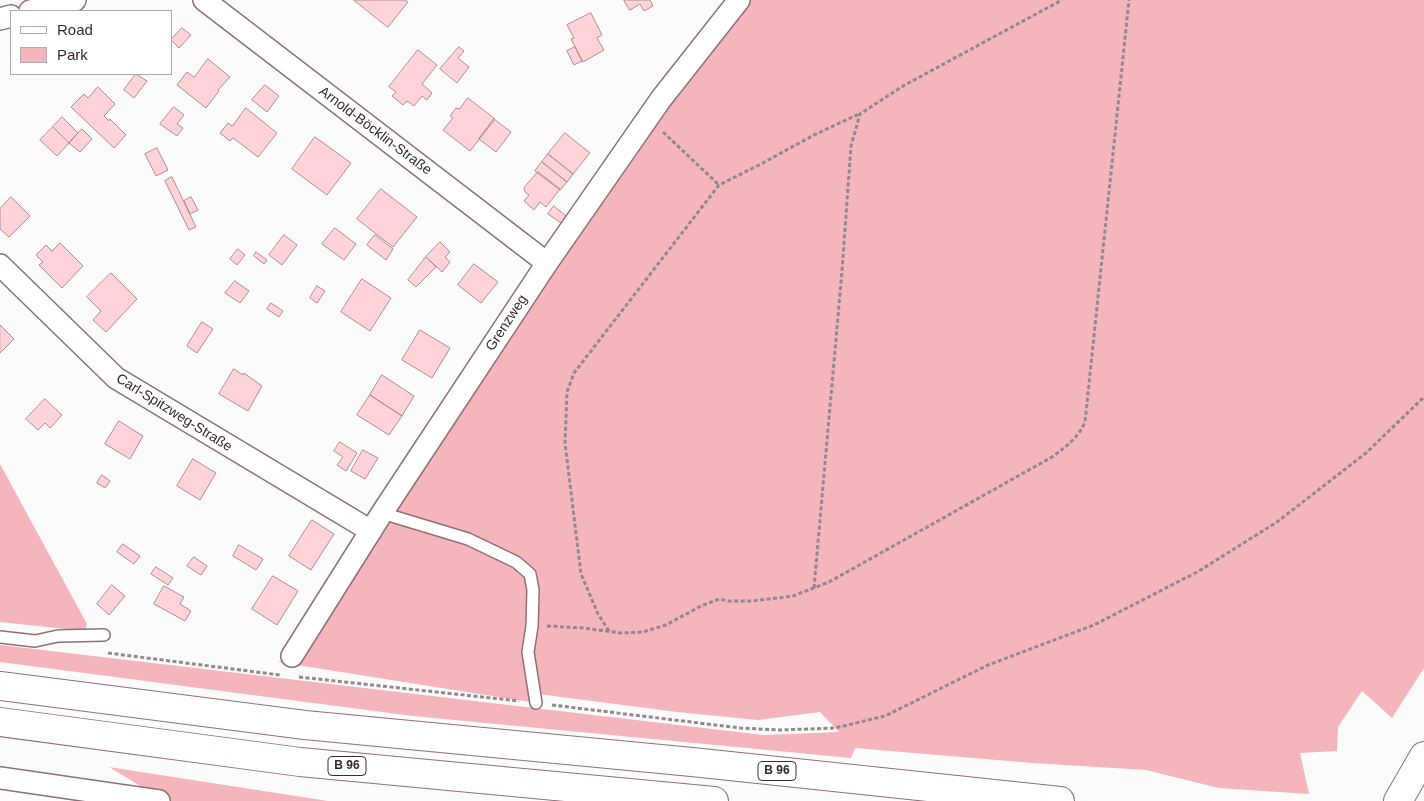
<!DOCTYPE html>
<html>
<head>
<meta charset="utf-8">
<style>
  body { margin:0 }
  #map { position:relative; width:1424px; height:801px; overflow:hidden; background:#fbfbfb; font-family:Arial,sans-serif }
  canvas { display:block }
  .legend { position:absolute; left:10px; top:10px; width:162px; height:65px; box-sizing:border-box; background:#fff; border:1px solid #afa9aa; margin:0; padding:6px 9px; list-style:none; font-size:15px; color:#38292b }
  .legend li { display:flex; align-items:center; gap:10px; height:25px }
  .legend b { width:25px; border:1px solid #afa9aa }
</style>
</head>
<body>
<div id="map">
<canvas width="1424" height="801"></canvas>
<ul class="legend">
<li><b style="height:6px;background:#fff"></b>Road</li>
<li><b style="height:14px;background:#f4b5bc"></b>Park</li>
</ul>
</div>
<script>
const ctx = document.querySelector('canvas').getContext('2d');
ctx.lineJoin = 'round';
function fillPath(path, color) {
  ctx.fillStyle = color;
  ctx.fill(path, 'evenodd');
}
function stroke(path, color, width, dash) {
  ctx.strokeStyle = color;
  ctx.lineWidth = width;
  ctx.lineCap = dash ? 'butt' : 'round';
  ctx.setLineDash(dash || []);
  ctx.stroke(path);
}
function drawText(font, color, halo, rows, align = 'center') {
  ctx.font = font + ' Arial,sans-serif';
  ctx.lineWidth = 5;
  ctx.setLineDash([]);
  ctx.textBaseline = 'middle';
  ctx.strokeStyle = halo;
  ctx.fillStyle = color;
  for (const [text, x, y, turn = 0] of rows) {
    ctx.save();
    ctx.translate(x, y);
    ctx.rotate((+turn || 0) * Math.PI / 180);
    ctx.textAlign = isNaN(turn) ? turn : align;
    if (halo) ctx.strokeText(text, 0, 0);
    ctx.fillText(text, 0, 0);
    ctx.restore();
  }
}
fillPath(new Path2D(`
  M739 0H1424V668L1392 718 1362 691 1338 727 1337 751 1300 753 1309 794 1219 788 1146 770 1032 763 855 748 851 758 413 716 0 662V645L763 735 839 732 820 712 758 720 677 712 538 694 532 629 536 703 278 662 292 656 382 513Z
  M0 464 87 624 85 631 0 622Z
  M109 767 328 801H165Z`), '#f4b5bc');
const building = new Path2D(`
  M354 0H405L408 2 388 27Z
  M624 0H650L653 6 644 11 640 4 630 10Z
  M591 13 602 35 597 38 604 50 583 62 571 39 574 38 567 25Z
  M182 28 191 35 179 48 171 40Z
  M459 47 464 51 458 58 469 67 457 83 440 69Z
  M575 47 582 61 574 65 567 51Z
  M418 50 437 65 422 84 432 93 427 100 422 96 414 106 407 101 403 105 392 96 396 92 389 87Z
  M208 59 230 77 218 90 219 91 206 108 177 85 187 72 194 77Z
  M136 74 147 81 134 98 124 90Z
  M265 85 279 96 267 112 252 100Z
  M98 87 115 104 104 116 109 121 110 119 126 135 114 148 71 107 84 94 88 98Z
  M468 98 495 119 470 151 443 130 453 118 450 116 456 108 459 109Z
  M174 107 184 115 177 124 183 128 177 136 160 124Z
  M246 108 277 133 258 157 233 138 230 141 220 133 228 123 232 126Z
  M62 117 78 133 69 143 53 127Z
  M494 119 511 132 496 152 479 139Z
  M53 127 69 143 57 156 40 140Z
  M82 129 92 139 80 152 69 143Z
  M565 133 590 153 573 174 548 154Z
  M315 137 351 163 327 195 292 169Z
  M157 148 168 170 156 176 145 154Z
  M548 154 573 174 567 182 542 162Z
  M542 162 567 182 560 190 535 171Z
  M538 172 560 189 546 207 540 202 534 210 524 201 529 195 525 192 524 188Z
  M172 177 196 227 189 230 165 181Z
  M381 189 417 217 393 247 357 219Z
  M11 197 30 216 9 237 0 229V209Z
  M191 197 198 210 190 214 184 201Z
  M554 206 566 216 561 223 548 214Z
  M335 228 356 244 344 260 322 244Z
  M284 235 297 245 282 265 269 255Z
  M375 235 393 249 386 260 367 245Z
  M440 242 450 252 445 257 450 262 442 272 426 257Z
  M60 243 83 266 62 288 39 265 43 262 36 255 46 245 52 251Z
  M238 249 245 255 237 265 230 259Z
  M256 252 267 260 264 264 254 256Z
  M426 257 436 267 416 287 408 280Z
  M474 264 498 282 481 303 458 285Z
  M111 273 137 299 106 332 93 320 101 311 87 297Z
  M362 279 391 298 370 331 341 312Z
  M235 281 249 291 240 303 225 293Z
  M317 286 325 291 317 303 310 298Z
  M271 303 283 311 279 317 267 309Z
  M202 322 213 329 197 353 187 346Z
  M0 325 14 339 0 353Z
  M420 330 450 348 432 378 402 360Z
  M234 369 243 375 244 373 262 386 248 411 219 394Z
  M382 375 414 396 402 416 370 395Z
  M370 395 402 416 389 435 357 415Z
  M45 399 62 415 50 428 45 423 38 430 26 419Z
  M119 421 143 436 130 459 105 444Z
  M340 442 357 453 346 471 337 465 343 457 334 451Z
  M363 450 378 458 365 479 351 471Z
  M193 459 216 473 200 500 177 486Z
  M102 475 110 481 105 488 97 483Z
  M312 520 334 534 311 570 289 556Z
  M123 544 140 556 134 564 117 552Z
  M239 545 263 559 256 570 233 556Z
  M194 557 207 566 201 575 187 566Z
  M156 567 173 578 168 585 151 574Z
  M273 576 298 591 277 625 252 609Z
  M112 585 125 596 109 615 97 604Z
  M164 586 184 597 180 604 191 611 185 621 154 604Z`);
fillPath(building, '#ffd3d8');
stroke(building, '#ae8b8e', 1);
const service = new Path2D(`
  M382 513 468 539 516 562 530 574 533 590 532 626 528 652 536 703
  M0 637 35 641 58 636 104 635`);
const minor = new Path2D(`
  M204 0 547 263
  M30 11 75 0
  M0 19 11 16
  M0 265 116 378 371 531
  M292 656 382 513 547 263 661 99 739 0
  M0 778 159 801`);
const primary = new Path2D(`
  M1398 801 1424 756`);
const trunk = new Path2D(`
  M0 686 305 725 692 762 1060 801
  M0 722 300 762 714 801`);
stroke(service, '#916f73', 14);
stroke(minor, '#916f73', 24);
stroke(primary, '#916f73', 30);
stroke(trunk, '#916f73', 30);
stroke(new Path2D(`
  M663 132 719 185
  M814 588 842 271 851 146 860 114 903 86 1062 0
  M547 626 584 628 621 633 643 632 666 625 701 606 719 599 728 601H752L793 596 829 582 1052 457C1067 446 1078 438 1085 422L1129 0
  M609 631 598 614 581 574 565 443 567 392 574 373 719 185 759 165 814 135 859 114
  M108 653 280 675
  M299 677 519 701
  M552 705 740 728 780 730 835 728 885 716 988 665 1094 625 1199 571 1277 522 1366 453 1424 397`), '#91888a', 3, [4, 2.5]);
stroke(service, '#fff', 11);
stroke(minor, '#fff', 21);
stroke(primary, '#fff', 28);
stroke(trunk, '#fff', 28);
for (const [x, y, w] of [
  [347,766,38],
  [777,771,38]
]) {
  const box = new Path2D();
  box.roundRect(x - w / 2, y - 9.5, w, 19, 4);
  ctx.fillStyle = '#fff';
  ctx.fill(box);
  stroke(box, '#38292b', 1);
}
drawText('bold 12px', '#38292b', null, [
  ["B 96",347,766],
  ["B 96",777,771]
]);
drawText('14px', '#38292b', '#fff', [
  ["Arnold-Böcklin-Straße",375,131,37],
  ["Grenzweg",507,323,-57],
  ["Carl-Spitzweg-Straße",174,413,32]
]);
</script>
</body>
</html>
